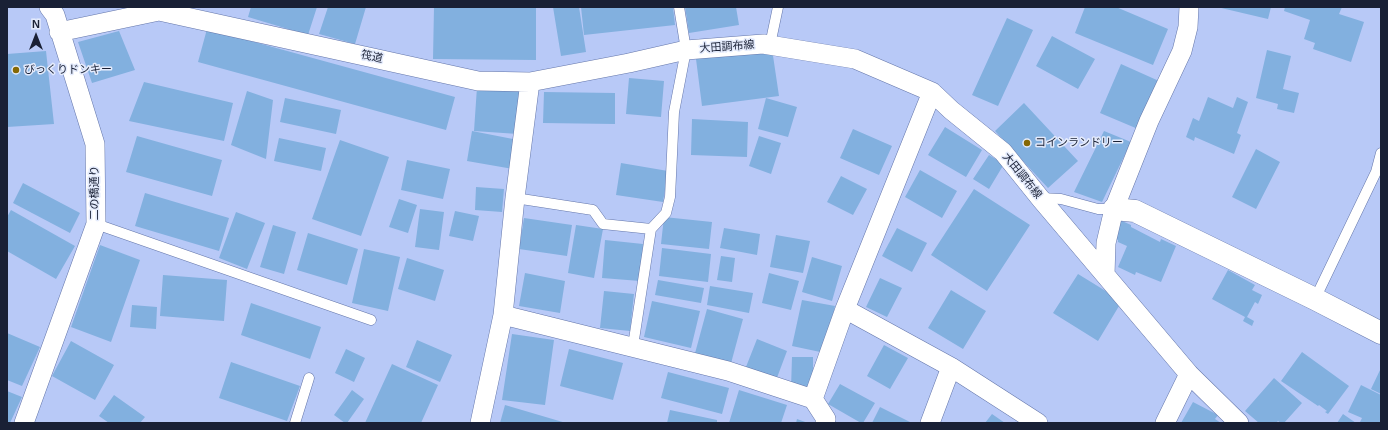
<!DOCTYPE html>
<html>
<head>
<meta charset="utf-8">
<style>
  body { margin:0 }
  #map { position:relative; width:1388px; height:430px; overflow:hidden; background:#b8c9f7; font-family:Arial,sans-serif }
  canvas { display:block }
  .frame { position:absolute; inset:0; border:8px solid #192035; pointer-events:none }
  .north { position:absolute; left:16px; top:16px; width:40px; height:40px; -webkit-text-stroke:3px #e4ebfc; paint-order:stroke; rotate:0deg; font-size:11px; font-weight:700; line-height:16px; text-align:center; color:#192035 }
  .north::after { content:''; display:block; margin:auto; width:14px; height:18px; background:#192035; clip-path:polygon(50% 0,100% 100%,50% 72%,0 100%) }
</style>
</head>
<body>
<div id="map">
<canvas width="1388" height="430"></canvas>
<div class="frame"></div>
<div class="north">N</div>
</div>
<script>
const ctx = document.querySelector('canvas').getContext('2d');
ctx.lineJoin = 'round';
function fillPath(path, color) {
  ctx.fillStyle = color;
  ctx.fill(path, 'evenodd');
}
function stroke(path, color, width, dash) {
  ctx.strokeStyle = color;
  ctx.lineWidth = width;
  ctx.lineCap = dash ? 'butt' : 'round';
  ctx.setLineDash(dash || []);
  ctx.stroke(path);
}
function drawText(font, color, halo, rows, align = 'center') {
  ctx.font = font + ' Arial,"Noto Sans JP",sans-serif';
  ctx.lineWidth = 3;
  ctx.setLineDash([]);
  ctx.textBaseline = 'middle';
  ctx.strokeStyle = halo;
  ctx.fillStyle = color;
  for (const [text, x, y, turn = 0] of rows) {
    ctx.save();
    ctx.translate(x, y);
    ctx.rotate((+turn || 0) * Math.PI / 180);
    ctx.textAlign = isNaN(turn) ? turn : align;
    if (halo) ctx.strokeText(text, 0, 0);
    ctx.fillText(text, 0, 0);
    ctx.restore();
  }
}
fillPath(new Path2D(`
  M251 7H317L308 35 248 17Z
  M328 7H366L355 44 319 34Z
  M434 7H536V60L433 59Z
  M553 7H579L586 52 561 56Z
  M581 7H673L675 25 584 35Z
  M685 7H736L739 25 689 33Z
  M1085 7H1116L1168 29 1153 65 1075 33Z
  M1217 7H1271L1268 19Z
  M1285 7H1342L1339 14 1364 22 1351 62 1313 49 1315 43 1304 39 1310 20 1284 11Z
  M1007 18 1033 30 998 106 972 95Z
  M207 29 455 97 446 130 198 62Z
  M119 31 135 70 92 83 78 42Z
  M1052 36 1095 59 1078 89 1036 66Z
  M772 49 779 96 702 106 696 59Z
  M1267 50 1291 56 1283 89 1299 93 1294 113 1277 109 1278 104 1256 98Z
  M46 51 54 124 7 127V54Z
  M1121 64 1159 81 1138 129 1100 113Z
  M629 78 664 81 661 117 626 114Z
  M144 82 233 103 224 141 129 121Z
  M477 87 521 90 518 134 474 131Z
  M247 91 273 100 266 159 231 145Z
  M544 92 615 93V124L543 123Z
  M1208 97 1233 108 1237 97 1248 102 1237 133 1241 135 1234 154 1195 137 1194 141 1186 137 1193 118 1199 121Z
  M285 98 341 110 336 134 280 122Z
  M766 98 797 107 788 137 758 129Z
  M1024 103 1078 161 1048 188 995 131Z
  M692 119 748 122 747 157 691 155Z
  M945 127 982 150 966 177 928 155Z
  M853 129 892 146 879 175 840 158Z
  M472 131 518 140 513 169 467 161Z
  M1104 131 1131 142 1102 202 1074 192Z
  M137 136 222 160 212 196 126 172Z
  M759 136 781 143 771 174 749 166Z
  M279 138 326 148 321 171 274 161Z
  M340 140 389 157 361 236 312 219Z
  M1256 149 1280 162 1256 209 1232 197Z
  M989 155 1004 164 989 189 973 179Z
  M407 160 450 169 443 199 401 190Z
  M621 163 668 171 663 202 616 195Z
  M920 170 957 191 942 218 905 197Z
  M841 176 867 189 853 215 827 202Z
  M23 183 80 213 70 233 13 203Z
  M476 187 504 189 502 212 475 210Z
  M974 189 1030 225 987 291 931 255Z
  M145 193 229 218 219 251 135 226Z
  M399 199 417 205 408 233 389 227Z
  M420 209 444 212 439 250 415 247Z
  M11 210 75 246 56 279 7 251V217Z
  M455 211 479 216 473 241 449 236Z
  M236 212 265 223 247 269 219 258Z
  M664 217 712 222 709 249 661 244Z
  M524 218 572 225 567 256 519 249Z
  M1122 221 1131 225V227L1160 242 1161 239 1176 246 1161 282 1136 272 1135 275 1118 267 1127 246 1118 242V240L1113 237 1115 224Z
  M273 225 296 232 284 274 260 267Z
  M576 225 603 229 594 278 568 273Z
  M724 228 760 234 757 255 720 248Z
  M897 228 927 243 912 272 882 256Z
  M308 233 358 249 347 285 297 270Z
  M776 235 810 241 803 273 770 267Z
  M605 240 643 244 640 281 602 278Z
  M100 245 140 260 111 342 71 327Z
  M662 248 711 254 708 282 659 276Z
  M364 249 400 257 388 311 352 303Z
  M721 256 735 258 732 282 717 280Z
  M812 257 842 266 832 301 802 292Z
  M407 258 444 270 435 301 398 289Z
  M1228 270 1255 285 1252 290 1262 295 1258 304 1255 302 1247 317 1254 321 1252 326 1243 321 1245 317 1212 299Z
  M525 273 565 281 560 313 519 306Z
  M769 273 799 281 791 310 762 303Z
  M1078 274 1122 301 1098 341 1053 313Z
  M163 275 227 280 224 321 160 316Z
  M880 278 902 288 887 317 866 307Z
  M658 280 704 288 701 303 655 295Z
  M710 286 753 293 749 313 707 305Z
  M951 290 986 311 963 349 928 328Z
  M604 291 634 294 630 331 600 328Z
  M802 300 835 306 825 353 792 346Z
  M652 301 700 311 691 348 644 337Z
  M251 303 321 327 310 359 241 335Z
  M132 305 157 307 156 329 130 327Z
  M707 309 743 319 730 367 694 357Z
  M7 333 40 347 22 386 7 380Z
  M512 334 554 340 545 405 502 400Z
  M757 339 787 351 775 383 744 372Z
  M417 340 452 355 440 382 406 367Z
  M71 341 114 365 95 400 52 376Z
  M884 345 908 358 890 389 867 376Z
  M346 349 365 358 354 382 335 373Z
  M569 349 623 363 613 400 560 386Z
  M1302 352 1349 386 1328 414 1325 412 1327 411 1319 405 1318 406 1281 381Z
  M792 357H813V389H791Z
  M231 362 300 386 287 421 219 398Z
  M392 364 438 385 421 423H365Z
  M1381 368V394L1371 389Z
  M668 372 729 388 722 414 661 398Z
  M1274 378 1302 403 1284 423H1281L1278 421 1276 423H1259L1245 411Z
  M840 384 875 403 863 423H861L828 404Z
  M1361 385 1381 395 1380 397 1381 398V423H1362L1360 422 1362 418 1348 412Z
  M352 390 364 399 347 423H345L334 415Z
  M739 390 787 405 781 423H729Z
  M7 391 22 397 10 423H7Z
  M114 395 145 417 140 423H109L99 416Z
  M1193 402 1218 415 1215 419 1221 423H1181Z
  M505 405 566 423H500Z
  M880 407 912 423H872Z
  M670 410 717 420V423H667Z
  M992 414 1005 423H985Z
  M1343 414 1356 423H1337Z
  M797 419 808 423H796Z`), '#82b0df');
const service = new Path2D(`
  M770 45 778 7
  M515 198 593 210 603 224 651 229 633 346
  M1040 198 1061 199 1098 209H1114
  M96 224 371 320
  M651 229 666 213 670 197 674 112 686 50 679 7
  M1315 299 1376 172 1381 153
  M295 423 309 378`);
const minor = new Path2D(`
  M59 32 159 11 478 81 530 82 629 63 686 50 763 44 855 59 932 92 951 110 1003 152 1040 198 1189 374 1239 423
  M1105 275 1106 243 1114 209 1149 121 1182 51 1188 27 1189 7
  M845 309 951 367 1038 423
  M503 315 728 371 813 399 826 419 825 423
  M813 399 845 309 932 92
  M24 423 96 224 95 144 55 15 49 7
  M480 423 503 315 515 198 530 82
  M930 423 951 367
  M1165 423 1189 374`);
const tertiary = new Path2D(`
  M1114 209 1135 211 1315 299 1381 333`);
stroke(service, '#6476aa', 11);
stroke(minor, '#6476aa', 20);
stroke(tertiary, '#6476aa', 23);
stroke(service, '#fff', 10);
stroke(minor, '#fff', 19);
stroke(tertiary, '#fff', 22);
for (const [x, y, r, color] of [
  [16,70,4,"#856803"],
  [1027,143,4,"#856803"]
]) {
  const dot = new Path2D();
  dot.arc(x, y, r, 0, 2 * Math.PI);
  ctx.fillStyle = color;
  ctx.fill(dot);
  stroke(dot, '#e4ebfc', 1.5);
}
drawText('11px', '#192035', '#e4ebfc', [
  ["大田調布線",727,47,-4],
  ["筏道",372,57,12],
  ["大田調布線",1022,176,51],
  ["二の橋通り",95,193,-90]
]);
drawText('11px', '#192035', '#e4ebfc', [
  ["びっくりドンキー",24,70],
  ["コインランドリー",1035,143]
], 'left');
</script>
</body>
</html>
